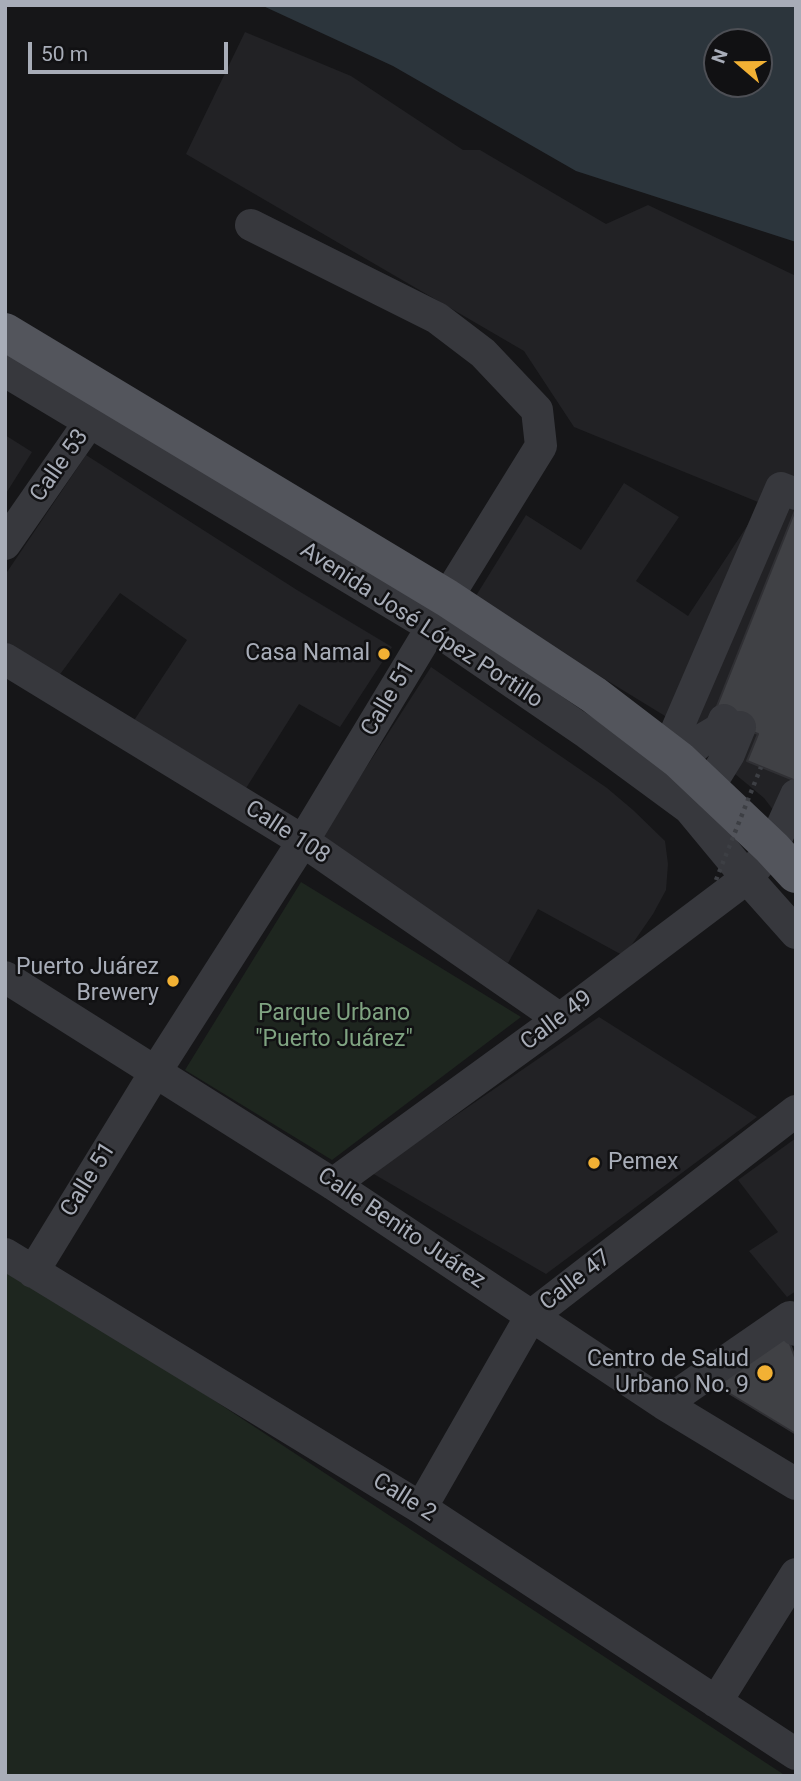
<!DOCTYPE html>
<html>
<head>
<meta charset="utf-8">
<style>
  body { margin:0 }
  #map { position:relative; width:801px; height:1781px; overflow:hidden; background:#161618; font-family:Roboto,sans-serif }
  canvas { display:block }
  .frame { position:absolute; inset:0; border:7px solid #a8adb8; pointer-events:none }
  .north { position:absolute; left:703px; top:28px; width:70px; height:70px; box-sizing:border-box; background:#111113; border:2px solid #4d4f55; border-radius:50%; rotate:290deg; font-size:19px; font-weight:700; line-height:28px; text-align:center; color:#a8adb8 }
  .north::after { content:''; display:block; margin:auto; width:24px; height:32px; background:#f2b134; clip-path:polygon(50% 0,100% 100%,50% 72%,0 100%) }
  .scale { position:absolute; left:28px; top:42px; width:200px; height:32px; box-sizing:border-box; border:4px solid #a8adb8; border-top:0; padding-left:9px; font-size:21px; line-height:24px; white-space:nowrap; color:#a8adb8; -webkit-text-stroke:5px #111113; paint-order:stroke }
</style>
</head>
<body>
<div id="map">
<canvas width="801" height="1781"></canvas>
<div class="frame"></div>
<div class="north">N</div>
<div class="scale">50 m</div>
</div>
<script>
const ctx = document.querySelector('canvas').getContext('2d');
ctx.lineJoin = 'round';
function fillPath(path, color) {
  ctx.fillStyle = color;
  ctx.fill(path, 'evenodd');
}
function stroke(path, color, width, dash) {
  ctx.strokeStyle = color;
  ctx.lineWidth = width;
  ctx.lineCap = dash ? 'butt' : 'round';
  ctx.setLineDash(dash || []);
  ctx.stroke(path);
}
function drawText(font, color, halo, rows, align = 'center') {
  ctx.font = font + ' Roboto,sans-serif';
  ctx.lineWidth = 5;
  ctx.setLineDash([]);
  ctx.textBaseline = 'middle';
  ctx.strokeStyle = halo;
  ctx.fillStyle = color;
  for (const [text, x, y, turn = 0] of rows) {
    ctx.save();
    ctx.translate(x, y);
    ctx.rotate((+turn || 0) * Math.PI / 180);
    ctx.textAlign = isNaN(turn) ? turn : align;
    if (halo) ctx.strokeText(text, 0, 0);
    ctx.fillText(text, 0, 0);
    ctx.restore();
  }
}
fillPath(new Path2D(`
  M245 32 351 76 463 150H480L606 224 648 205 796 276V843L787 828 764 798 665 716 474 599 526 515 581 550 624 483 679 517 636 581 688 616 749 523 758 502 574 427 524 351 186 154Z
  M5 435 32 452 5 495Z
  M86 455 297 590 392 647 340 727 299 704 243 793 133 722 187 640 120 593 58 677 5 643V575Z
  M431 667 607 788 633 810 665 841 668 864 666 890 653 914 624 956 538 909 508 963 318 842Z
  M599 1017 757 1117 546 1274 372 1173Z
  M796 1138V1291L787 1297 749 1251 778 1232 738 1180Z`), '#222225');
fillPath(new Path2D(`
  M301 882 521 1017 332 1160 185 1070Z
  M5 1263 786 1776H5Z`), '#1e261f');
fillPath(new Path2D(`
  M261 5H796V242L576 171 393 66ZM717 42H759V84H717Z`), '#2c353c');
const building = new Path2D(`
  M796 508V781L747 761 758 734 713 716Z
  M786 1333 796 1360V1434L717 1386Z`);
fillPath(building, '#404145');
stroke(building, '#303034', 2);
stroke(new Path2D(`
  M5 371 432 627 587 733 689 808 747 878 796 933
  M5 544 102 404
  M5 659 303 841 560 1019
  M668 750 781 488 796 494
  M679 760 705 738 720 729 724 720
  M708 788 729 754 740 727
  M5 977 333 1184 664 1404 796 1484
  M333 1184 560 1019 747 878 772 848 796 795
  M5 1254 421 1508 796 1754
  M33 1272 156 1071 303 841 432 627 447 598 541 446 537 410 483 353 437 318 251 225
  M664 1404 790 1317 796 1330
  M421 1508 531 1316 796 1111
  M716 1702 796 1574`), '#37383d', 32);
stroke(new Path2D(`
  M5 332 447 598 594 695 679 760 772 848 796 874`), '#53555c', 38);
stroke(new Path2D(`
  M716 880 761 767`), '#3d3f44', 4.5, [3.5, 5]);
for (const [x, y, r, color] of [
  [384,654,7,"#f2b134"],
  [173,981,7,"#f2b134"],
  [594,1163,7,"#f2b134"],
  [765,1373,9,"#f2b134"]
]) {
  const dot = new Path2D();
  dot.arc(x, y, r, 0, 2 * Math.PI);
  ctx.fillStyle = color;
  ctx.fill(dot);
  stroke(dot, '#111113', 2.5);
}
drawText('23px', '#a8adb8', '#111113', [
  ["Calle 53",60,466,-55],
  ["Avenida José López Portillo",421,626,33],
  ["Calle 51",389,699,-59],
  ["Calle 108",287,833,33],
  ["Calle 49",557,1021,-37],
  ["Calle 51",89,1180,-58],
  ["Calle Benito Juárez",401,1229,34],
  ["Calle 47",576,1281,-38],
  ["Calle 2",404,1498,32]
]);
drawText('23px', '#a8adb8', '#111113', [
  ["Casa Namal",370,654],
  ["Puerto Juárez",159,968],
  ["Brewery",159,994],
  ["Pemex",608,1163,"left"],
  ["Centro de Salud",749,1360],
  ["Urbano No. 9",749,1386]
], 'right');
drawText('23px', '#7fa381', '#111113', [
  ["Parque Urbano",334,1014],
  ["\"Puerto Juárez\"",334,1040]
]);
</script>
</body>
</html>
